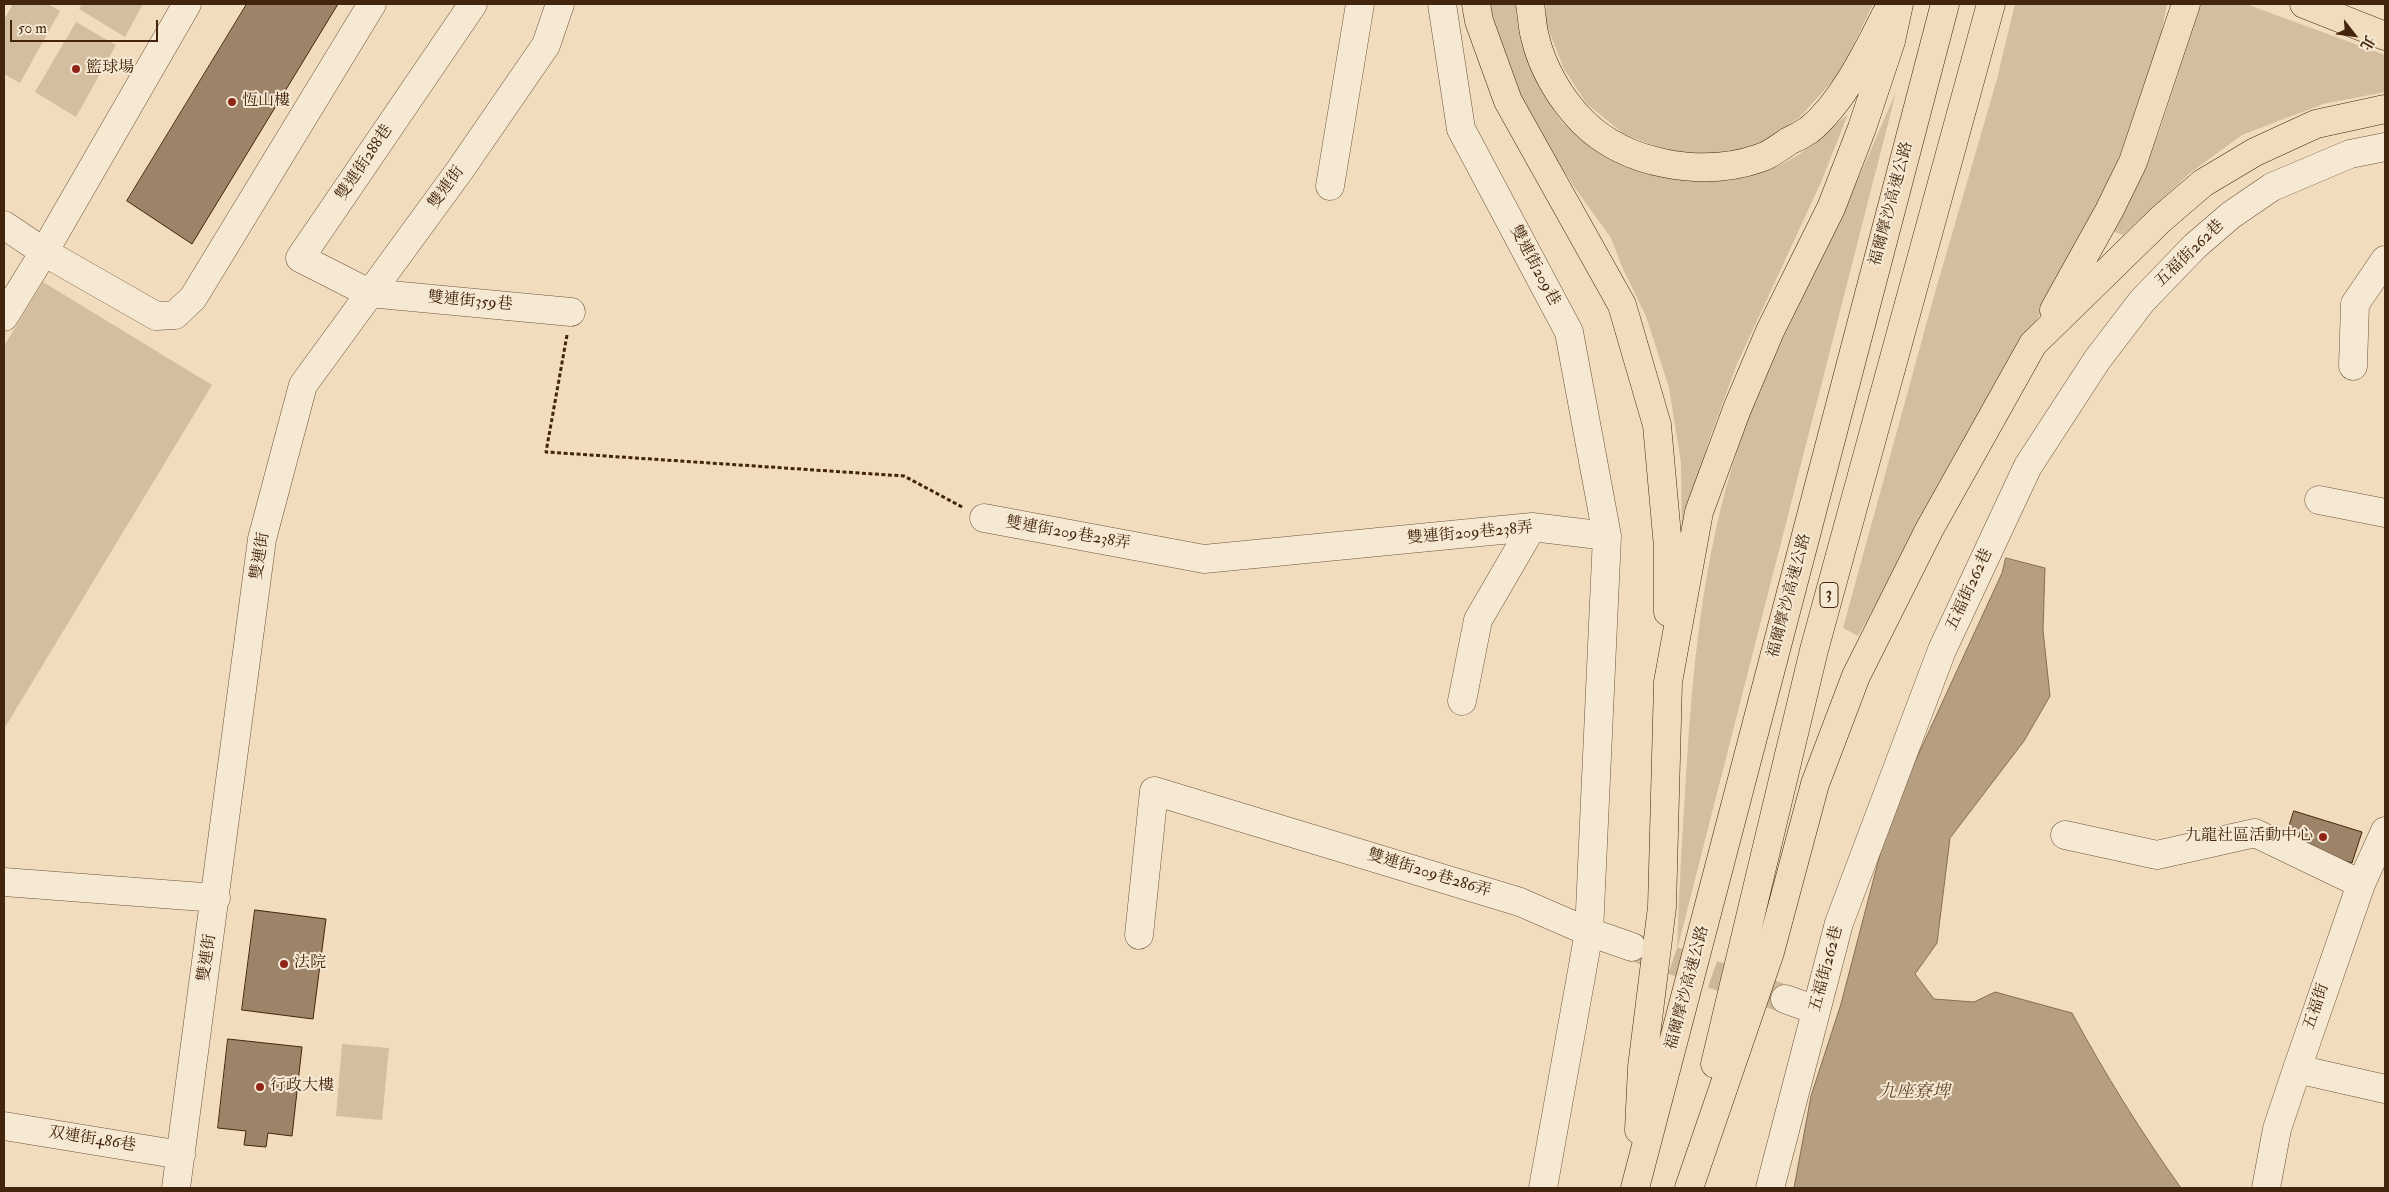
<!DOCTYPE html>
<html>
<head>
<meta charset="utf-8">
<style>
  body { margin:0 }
  #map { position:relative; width:2389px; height:1192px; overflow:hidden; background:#f1ddbd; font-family:"IM FELL Double Pica","Noto Serif TC",serif }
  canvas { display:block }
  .frame { position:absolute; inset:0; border:5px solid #43240d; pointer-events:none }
  .north { position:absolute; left:2329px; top:10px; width:50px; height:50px; -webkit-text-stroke:4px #f6e9d4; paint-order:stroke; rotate:120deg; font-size:14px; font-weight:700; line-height:20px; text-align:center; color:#43240d }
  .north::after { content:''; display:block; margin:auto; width:18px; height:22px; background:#43240d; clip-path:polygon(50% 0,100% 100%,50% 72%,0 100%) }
  .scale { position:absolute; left:10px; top:20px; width:148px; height:22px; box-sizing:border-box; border:2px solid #43240d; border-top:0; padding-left:6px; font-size:15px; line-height:18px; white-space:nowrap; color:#43240d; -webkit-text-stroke:4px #f6e9d4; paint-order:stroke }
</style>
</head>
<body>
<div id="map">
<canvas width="2389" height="1192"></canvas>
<div class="frame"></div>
<div class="north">北</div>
<div class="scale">50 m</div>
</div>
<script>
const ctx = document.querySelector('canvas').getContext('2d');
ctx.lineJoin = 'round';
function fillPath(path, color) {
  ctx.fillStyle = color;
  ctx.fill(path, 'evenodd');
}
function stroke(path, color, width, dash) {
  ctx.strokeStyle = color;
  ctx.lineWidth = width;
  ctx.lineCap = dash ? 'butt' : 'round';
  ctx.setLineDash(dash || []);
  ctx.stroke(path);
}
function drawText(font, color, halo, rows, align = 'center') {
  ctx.font = font + ' "IM FELL Double Pica","Noto Serif TC",serif';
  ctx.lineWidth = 4;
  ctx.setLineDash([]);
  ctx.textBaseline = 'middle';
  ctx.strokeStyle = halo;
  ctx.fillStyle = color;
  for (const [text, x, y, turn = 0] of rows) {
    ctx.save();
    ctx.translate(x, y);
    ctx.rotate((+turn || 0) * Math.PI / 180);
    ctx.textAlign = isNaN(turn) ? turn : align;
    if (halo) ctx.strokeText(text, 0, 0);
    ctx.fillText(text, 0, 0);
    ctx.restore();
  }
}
fillPath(new Path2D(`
  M13 4H48L60 11 20 83 4 74V20Z
  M82 4H143L125 37 79 9Z
  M1489 4H1516C1516 35 1526 63 1542 89 1548 100 1554 112 1562 122 1567 128 1576 133 1582 138 1636 181 1706 192 1771 169 1801 158 1824 134 1848 114L1822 180 1737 364 1709 440 1689 507 1682 540 1681 463 1669 388 1646 316 1623 269 1611 238 1575 188 1530 119 1503 61Z
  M1546 4H1873L1840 73 1799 118 1761 143 1718 154 1671 152 1624 134 1587 104 1564 69 1546 23Z
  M2015 4H2167C2148 115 2093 216 2040 314 1981 422 1919 529 1858 636L1843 628 1934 296 1997 79Z
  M2201 4H2246L2385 55V92L2323 104 2242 135 2190 173 2123 235 2110 230 2142 173 2159 132Z
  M76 22 116 45 76 117 35 92Z
  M1896 92 1677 950C1679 887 1683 824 1687 761 1694 650 1706 539 1743 433 1766 368 1798 307 1828 244 1852 194 1874 143 1896 92Z
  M43 282 212 385 4 729V346Z
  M342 1044 389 1048 382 1120 336 1116Z`), '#d3be9f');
const water = new Path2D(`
  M2006 558 2045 568 2043 630 2050 696 2024 741 1950 838 1937 943 1915 974 1934 999 1974 1002 1995 992 2072 1013C2105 1074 2141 1132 2181 1188H1794L1811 1096 1841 1004 1883 843 1901 792 2002 573Z`);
fillPath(water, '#b69e81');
stroke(water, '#886d53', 1);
const building = new Path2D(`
  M247 4H338L192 244 127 201Z
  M2294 811 2362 832 2352 863 2284 843Z
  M255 910 326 919 313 1019 242 1010Z
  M228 1039 302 1047 292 1136 268 1133 266 1147 244 1145 246 1131 218 1128Z`);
fillPath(building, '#9d8469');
stroke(building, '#43240d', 1);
stroke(new Path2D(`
  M1633 947 1785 999`), '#ceb89a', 28, [28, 14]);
const minor = new Path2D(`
  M473 4 300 258 369 293 571 312
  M1442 4 1461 129 1569 332 1607 536
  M1330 186 1360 4
  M4 225 44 252 156 316 175 315 193 298 372 4
  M4 317 44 252 187 4
  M2353 366 2355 304 2385 260
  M2319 500 2385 513
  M984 518 1204 559 1532 527 1607 536 1589 932 1632 947
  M1462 701 1478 620 1532 527
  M2065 835 2157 855 2255 833 2361 884
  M4 882 216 898
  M1139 935 1154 791 1520 902 1589 932 1543 1188
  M1785 999 1816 1010
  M2297 1069 2385 1089
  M4 1126 181 1155
  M176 1188 262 539 303 385 460 170 546 45 560 4
  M1770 1188 1839 923 1942 650 2028 466 2097 360 2142 301 2195 246 2231 215 2272 187 2350 154 2385 147
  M2266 1188 2277 1129 2297 1069 2361 884 2385 831`);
const major = new Path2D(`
  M2304 4 2385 36`);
const highway = new Path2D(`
  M1476 4 1479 21 1508 101 1622 305 1657 425 1668 547V612
  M1530 4C1532 15 1532 27 1535 37 1542 68 1561 100 1583 122 1626 165 1703 178 1760 158 1770 155 1780 147 1789 141 1796 138 1803 134 1809 130 1843 102 1867 52 1886 14
  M2054 310 2109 211 2133 162 2186 4
  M1715 1064 1814 650 1991 4
  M1639 1130 1642 1067 1662 907 1668 682 1699 512 1737 409 1770 331 1831 208 1862 128 1891 41 1899 4
  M1635 1188 1945 4
  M1689 1188 1770 952 1815 784 1856 676 1929 530 2033 344 2161 219 2203 183 2255 152 2316 124 2385 109`);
stroke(minor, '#6e5239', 29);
stroke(major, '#43240d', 29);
stroke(highway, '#43240d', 29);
stroke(new Path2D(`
  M567 335 546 452 904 476 964 508`), '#43240d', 3, [4, 2.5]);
stroke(minor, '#f6e9d4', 28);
stroke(major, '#f1ddbd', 28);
stroke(highway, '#f1ddbd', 28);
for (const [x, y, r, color] of [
  [76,69,5,"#8f2418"],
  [232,102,5,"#8f2418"],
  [2323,837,5,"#8f2418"],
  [284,964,5,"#8f2418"],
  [260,1087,5,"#8f2418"]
]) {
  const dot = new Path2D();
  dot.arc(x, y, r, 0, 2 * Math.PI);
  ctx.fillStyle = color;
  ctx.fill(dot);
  stroke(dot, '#f6e9d4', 2);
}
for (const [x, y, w] of [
  [1829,595,18]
]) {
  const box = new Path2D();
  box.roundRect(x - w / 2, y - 12.5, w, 25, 4);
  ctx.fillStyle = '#f6e9d4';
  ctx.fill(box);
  stroke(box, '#43240d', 1);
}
drawText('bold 15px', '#43240d', null, [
  ["3",1829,595]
]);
drawText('16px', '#43240d', '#f6e9d4', [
  ["籃球場",86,69],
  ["恆山樓",242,102],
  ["九龍社區活動中心",2313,837,"right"],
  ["法院",294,964],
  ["行政大樓",270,1087]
], 'left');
drawText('16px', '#43240d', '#f6e9d4', [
  ["雙連街288巷",365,163,-56],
  ["雙連街",447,188,-54],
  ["福爾摩沙高速公路",1892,204,-75],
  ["五福街262巷",2190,254,-44],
  ["雙連街209巷",1534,266,62],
  ["雙連街359巷",470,302,5],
  ["雙連街209巷238弄",1068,534,10],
  ["雙連街209巷238弄",1470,534,-5],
  ["雙連街",261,556,-81],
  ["五福街262巷",1970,590,-65],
  ["福爾摩沙高速公路",1790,596,-75],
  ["雙連街209巷286弄",1429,874,17],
  ["雙連街",208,958,-82],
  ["五福街262巷",1827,969,-75],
  ["福爾摩沙高速公路",1688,988,-75],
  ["五福街",2317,1007,-71],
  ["双連街486巷",92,1140,9]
]);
drawText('italic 18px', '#664930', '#f6e9d4', [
  ["九座寮埤",1914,1093]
]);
</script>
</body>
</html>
